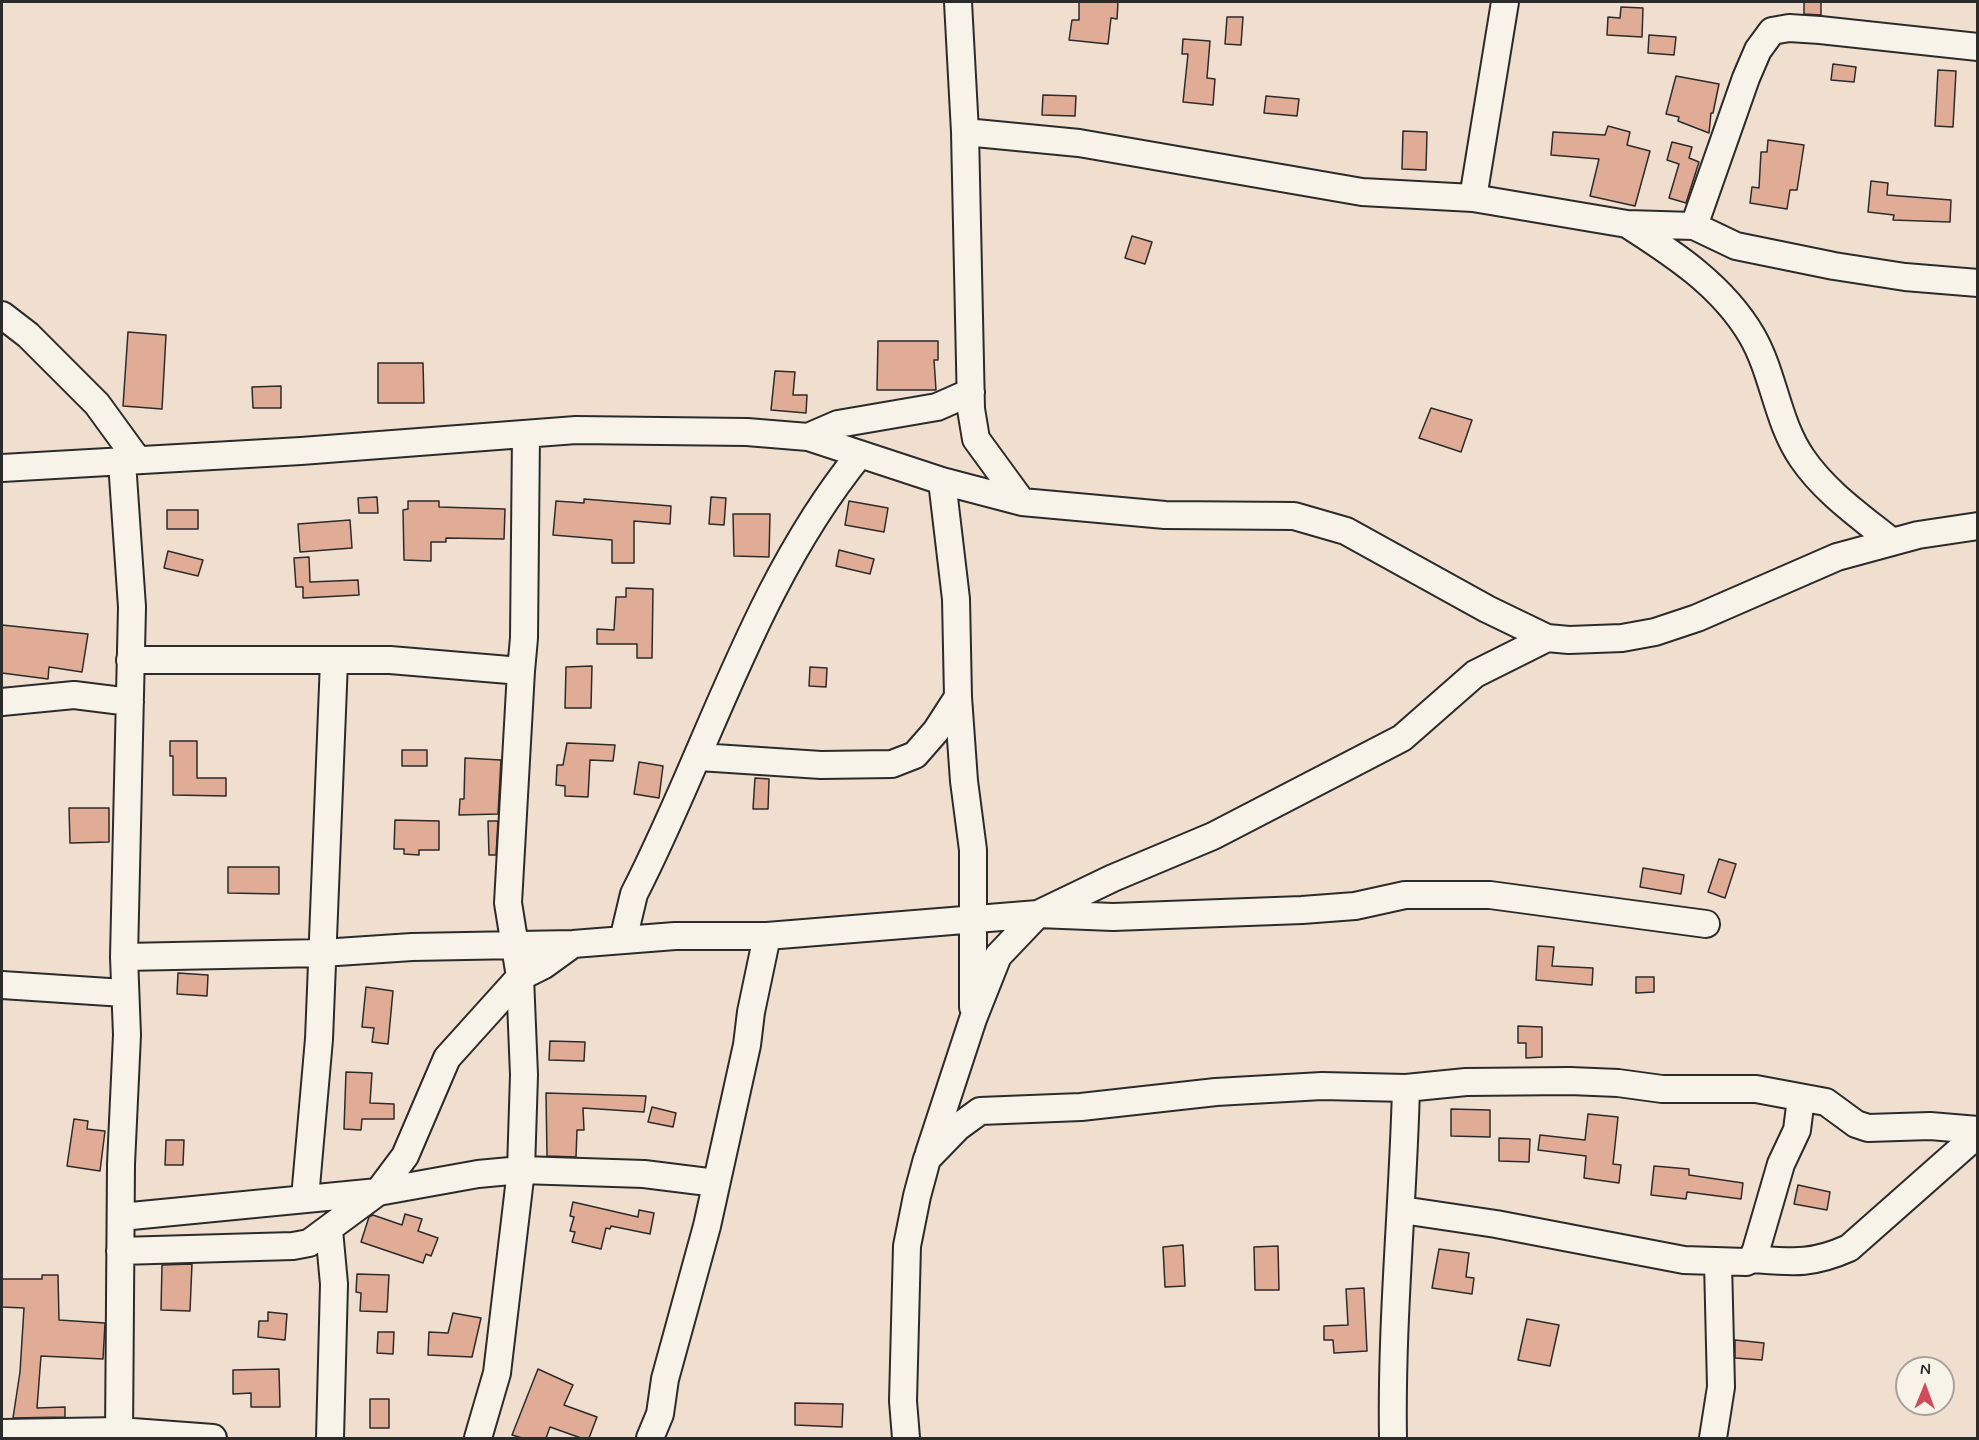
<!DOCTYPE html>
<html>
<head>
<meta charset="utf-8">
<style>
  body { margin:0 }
  #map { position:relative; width:1979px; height:1440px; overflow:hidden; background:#f0decf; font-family:Mynerve,sans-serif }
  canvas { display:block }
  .frame { position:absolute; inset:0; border:3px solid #2b2b2b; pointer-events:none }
  .north { position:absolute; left:1895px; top:1356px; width:60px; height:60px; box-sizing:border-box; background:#f7f3e8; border:2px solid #a5a39c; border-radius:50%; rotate:1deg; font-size:16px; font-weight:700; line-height:24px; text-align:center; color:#2b2b2b }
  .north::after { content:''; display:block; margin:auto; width:21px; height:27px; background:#d1495b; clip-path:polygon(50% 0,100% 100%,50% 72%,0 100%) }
</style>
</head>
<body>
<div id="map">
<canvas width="1979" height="1440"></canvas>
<div class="frame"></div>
<div class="north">N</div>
</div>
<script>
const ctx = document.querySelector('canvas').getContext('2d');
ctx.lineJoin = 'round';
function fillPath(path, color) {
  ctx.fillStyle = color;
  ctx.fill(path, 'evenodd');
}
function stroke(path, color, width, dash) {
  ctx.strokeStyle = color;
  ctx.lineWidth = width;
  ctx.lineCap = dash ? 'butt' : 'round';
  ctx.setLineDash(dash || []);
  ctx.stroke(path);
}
const building = new Path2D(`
  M1079 2H1118L1117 19 1111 18 1108 44 1069 40 1072 20H1079Z
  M1804 2H1821V15L1804 14Z
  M1621 7 1643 8 1642 37 1607 35 1608 17 1620 18Z
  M1227 17H1243L1241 45 1225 44Z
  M1649 35 1676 37 1674 55 1648 53Z
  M1183 39 1210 41 1207 78 1215 79 1213 105 1183 102 1188 54H1182Z
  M1833 64 1856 67 1854 82 1831 80Z
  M1938 70 1956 71 1953 127 1935 126Z
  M1676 76 1719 84 1713 113H1711L1709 133 1678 121 1679 117 1666 114Z
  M1043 95 1076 96 1075 116 1042 115Z
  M1266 96 1299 99 1297 116 1264 113Z
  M1608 126 1630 132 1627 145 1650 151 1635 206 1590 196 1599 159 1551 155 1553 132 1605 135Z
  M1403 131 1427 132 1426 170 1402 169Z
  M1768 140 1804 145 1797 190H1790L1787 209 1750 203 1752 187 1759 188 1761 152H1767Z
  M1672 142 1692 147 1689 158 1699 162 1686 203 1669 198 1679 164 1667 160Z
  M1871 181 1888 183 1887 195 1951 200 1950 222 1893 220 1894 215 1868 212Z
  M1132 236 1152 242 1145 264 1125 258Z
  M128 332 166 335 162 409 123 406Z
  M878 341H938V360H934L936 390H877Z
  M378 363H423L424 403H378Z
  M775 371 795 372 793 395H807L806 413 771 410Z
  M281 386V408H253L252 387Z
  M1431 408 1472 420 1461 452 1419 438Z
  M377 497 378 513H359L358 498Z
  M711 497 726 498 724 525 709 524Z
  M584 499 671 506 670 524 634 521V563H612V540L553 535 556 501 584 503Z
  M408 501H439V507L505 509 504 539 446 538V542H431V561L404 560 403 510 408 509Z
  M849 501 888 508 884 532 845 525Z
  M167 510H198V529H167Z
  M733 514H770L769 557 734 556Z
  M350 520 352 548 300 552 298 524Z
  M839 550 874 559 870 574 836 566Z
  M168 551 203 560 198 576 164 568Z
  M309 557 310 582 358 580 359 595 303 598V587H296L294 558Z
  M626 588 653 589 652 658H637V644H597V629L614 630 616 597H626Z
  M2 625 88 634 82 672 49 667 48 679 2 673Z
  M592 666 591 708H565L566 667Z
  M810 667 827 668 826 687 809 686Z
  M170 741H197V778H226V796L173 795V756H170Z
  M567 743 615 745 613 761 590 760 588 797 565 796V786L556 785 557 765H563Z
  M402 750H427V766H402Z
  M465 758 501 760 498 814 459 815 460 799H464Z
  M639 762 663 766 659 798 634 794Z
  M755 778 769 779 768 809H753Z
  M69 808H109V842L70 843Z
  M395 820 439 821V850H419V855L404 854V849H394Z
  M488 821H498L496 855H489Z
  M1719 859 1736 864 1725 898 1708 892Z
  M228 867H279V894L228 893Z
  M1643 868 1684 875 1681 894 1640 887Z
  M1538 946 1554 947 1552 966 1593 968 1592 985 1536 980Z
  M178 973 208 975 207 996 177 994Z
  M1636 977H1654V992L1636 993Z
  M366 987 393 991 388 1044 372 1042 374 1028 362 1027Z
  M1518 1026 1542 1027V1057L1526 1058V1043H1518Z
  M550 1041 585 1042 584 1061 549 1060Z
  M346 1072 372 1073 370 1103 394 1104V1119H362L361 1130 344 1129Z
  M546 1093 646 1096 644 1112 583 1108 584 1130H577L576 1157 547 1156Z
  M652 1107 676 1113 673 1127 648 1122Z
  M1451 1109 1490 1110V1137L1451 1136Z
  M1588 1114 1618 1117 1613 1164 1621 1165 1619 1183 1584 1178 1586 1156 1538 1150 1540 1135 1585 1140Z
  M74 1119 88 1121 87 1129 105 1131 100 1171 67 1166Z
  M1499 1138 1530 1139 1529 1162 1499 1161Z
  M166 1140H184L183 1165H165Z
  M1654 1166 1689 1169V1175L1743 1183 1741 1199 1687 1192 1686 1199 1651 1195Z
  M1798 1185 1830 1192 1827 1210 1794 1204Z
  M573 1202 638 1217 639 1210 654 1213 650 1234 611 1226 610 1229 606 1228 601 1249 572 1242 575 1232 570 1231 574 1217 570 1216Z
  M405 1214 422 1219 418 1231 438 1238 431 1256 426 1254 423 1263 361 1242 369 1217 373 1215 402 1225Z
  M1183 1245 1185 1286 1165 1287 1163 1247Z
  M1278 1246 1279 1290H1255L1254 1247Z
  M1439 1249 1469 1253 1466 1277 1474 1278 1472 1294 1432 1288Z
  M192 1264 190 1311 161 1310 162 1265Z
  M357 1274 389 1275 387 1312 360 1311 361 1293 356 1292Z
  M42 1275H58L59 1320 105 1323 103 1359 41 1356 37 1408 65 1407V1417L13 1418 20 1372 24 1308 2 1307V1279H42Z
  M1364 1288 1367 1351 1334 1353 1333 1340H1324V1326L1348 1325 1346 1289Z
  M268 1312 287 1314 285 1340 258 1337 259 1321H268Z
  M453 1313 481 1318 472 1357 428 1355 429 1332 448 1333Z
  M1527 1319 1559 1325 1550 1366 1518 1360Z
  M378 1332H394L393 1354 377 1353Z
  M1735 1340 1764 1343 1762 1360 1735 1358Z
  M279 1369 280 1407H251V1393L233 1394V1370Z
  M538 1369 573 1385 564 1405 597 1417 589 1438H581L550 1427 546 1438H522L512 1435Z
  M370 1399H389V1428H370Z
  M795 1403 843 1404 842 1427 795 1425Z`);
fillPath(building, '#e1ac95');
stroke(building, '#2b2b2b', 1.5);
const minor = new Path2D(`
  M958 2 965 132 971 409 976 439 1022 502
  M965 132 1079 143 1362 192 1473 198 1627 224 1694 226 1736 246 1834 266 1905 277 1978 283
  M1473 198 1505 2
  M1627 224C1674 254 1723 286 1752 336 1774 374 1777 422 1802 458 1825 492 1860 516 1892 542
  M1694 226 1746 78 1758 50 1772 31 1789 28 1820 30 1978 47
  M2 315 28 335 97 404 137 459
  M808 437 838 424 937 407 971 392
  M2 468 301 451 576 430 747 432 808 437 942 481 1022 502 1165 515 1294 516 1346 531 1487 609 1547 638 1569 640 1622 638 1655 632 1697 618 1837 557 1918 535 1978 526
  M130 660H390L521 671 508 903 520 977 524 1075 521 1170 497 1373 478 1438
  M521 671 524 638 526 434
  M958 697 964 781 973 850V1007
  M2 702 74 695 130 702
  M699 757 821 765 892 764 915 755 936 731 958 697 956 599 942 481
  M623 940 634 894C709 748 755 583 860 454
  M124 957 322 953 412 947 573 944 675 936H767L1038 914 1113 917 1302 910 1355 906 1405 895H1490L1706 924
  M2 985 124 993
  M929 1153 973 1019 998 956 1038 914 1113 878 1213 836 1402 738 1475 674 1547 638
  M305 1198 319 1039 334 661
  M1402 1210 1496 1224 1684 1260 1746 1262 1752 1259 1756 1250 1781 1164 1797 1130 1801 1098
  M121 1217 378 1192 478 1174 521 1170 644 1174 716 1183
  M329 1230 334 1284 330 1438
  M120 1251 293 1246 309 1243 378 1192 405 1156 447 1058 520 977 544 965 573 944
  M1752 1259C1792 1262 1811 1265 1849 1248L1978 1134
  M2 1433 119 1431 213 1438
  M119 1438 121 1164 127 1035 124 957 132 607 122 462
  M650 1438 660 1414 665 1379 707 1226 747 1045 751 1012 767 936
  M906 1438 903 1401 907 1246 917 1196 927 1159 958 1127 980 1111 1081 1107 1216 1092 1322 1086 1406 1088 1466 1082 1570 1081 1618 1083 1662 1089H1756L1826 1102 1856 1124 1868 1128 1930 1126 1978 1130
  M1393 1438C1391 1322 1403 1205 1406 1088
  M1713 1438 1721 1387 1718 1262`);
stroke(minor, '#2b2b2b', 30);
stroke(minor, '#f7f3e8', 26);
</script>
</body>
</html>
